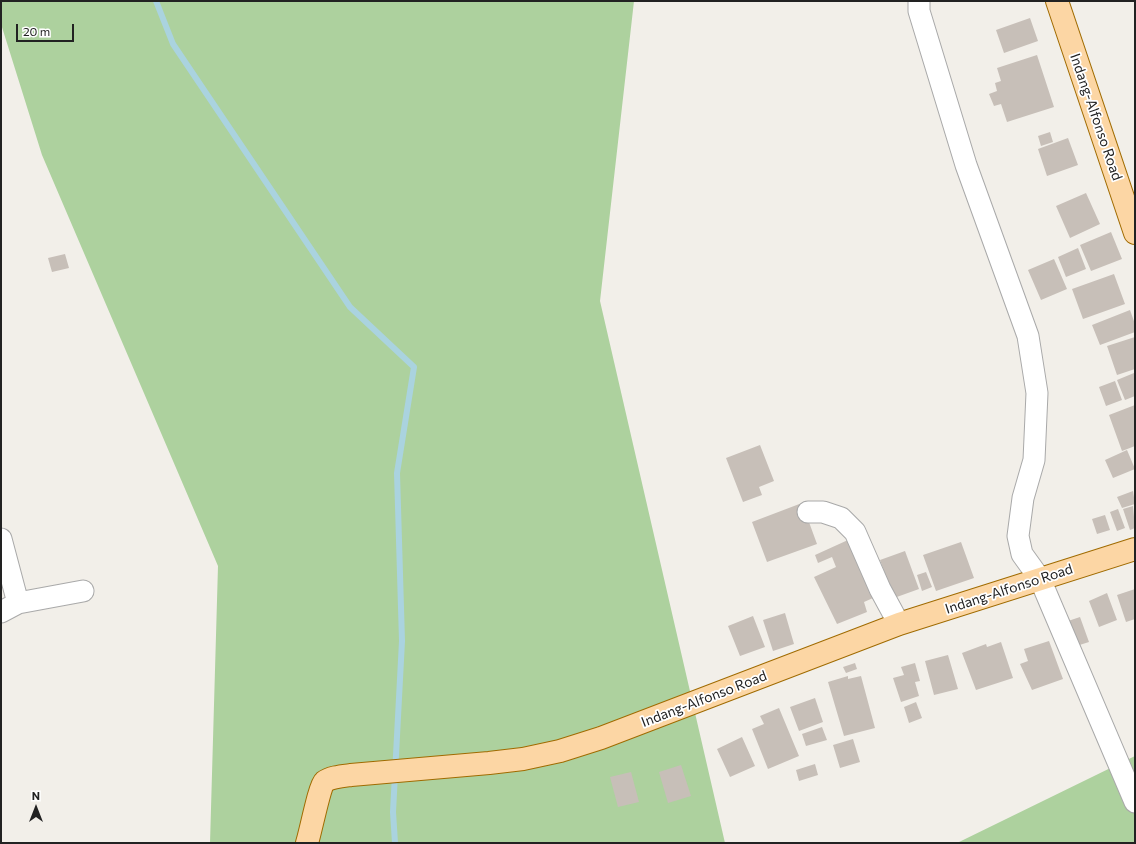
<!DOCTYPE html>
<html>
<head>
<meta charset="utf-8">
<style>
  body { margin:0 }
  #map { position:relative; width:1136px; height:844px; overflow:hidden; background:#f2efe9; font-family:Commissioner,sans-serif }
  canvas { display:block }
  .frame { position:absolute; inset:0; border:2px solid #222; pointer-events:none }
  .north { position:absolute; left:16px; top:788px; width:40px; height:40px; -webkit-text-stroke:3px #fff; paint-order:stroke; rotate:0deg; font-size:11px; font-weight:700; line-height:16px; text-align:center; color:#222 }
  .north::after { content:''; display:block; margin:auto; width:14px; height:18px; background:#222; clip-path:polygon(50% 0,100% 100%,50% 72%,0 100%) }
  .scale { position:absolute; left:16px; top:24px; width:58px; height:18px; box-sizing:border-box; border:2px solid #222; border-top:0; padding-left:5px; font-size:12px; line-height:14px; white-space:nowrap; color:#222; -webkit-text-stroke:3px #fff; paint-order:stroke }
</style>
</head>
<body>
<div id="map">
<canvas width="1136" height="844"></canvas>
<div class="frame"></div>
<div class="north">N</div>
<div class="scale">20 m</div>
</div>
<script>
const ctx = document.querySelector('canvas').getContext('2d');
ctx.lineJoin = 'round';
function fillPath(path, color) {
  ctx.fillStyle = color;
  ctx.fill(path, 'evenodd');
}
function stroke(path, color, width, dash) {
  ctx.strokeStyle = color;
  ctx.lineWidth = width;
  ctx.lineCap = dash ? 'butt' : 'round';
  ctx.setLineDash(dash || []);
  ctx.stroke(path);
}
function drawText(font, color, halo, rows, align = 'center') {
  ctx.font = font + ' Commissioner,sans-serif';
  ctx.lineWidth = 3.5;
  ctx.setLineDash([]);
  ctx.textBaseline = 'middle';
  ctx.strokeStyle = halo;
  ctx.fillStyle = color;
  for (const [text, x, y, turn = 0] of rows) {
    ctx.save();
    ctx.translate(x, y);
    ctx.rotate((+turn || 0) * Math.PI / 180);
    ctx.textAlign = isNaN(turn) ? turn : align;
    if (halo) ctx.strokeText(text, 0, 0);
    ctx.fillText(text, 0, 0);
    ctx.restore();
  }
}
fillPath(new Path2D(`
  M1 1H634L600 301 725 843H210L218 566 42 155 1 24Z
  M1135 756V843H957Z`), '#add19e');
stroke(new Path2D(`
  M156 1 173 44 350 307 414 367 397 473 402 641 393 812 395 843`), '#aad3df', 6);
fillPath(new Path2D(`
  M1030 18 1038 41 1004 53 996 30Z
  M1037 55 1054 107 1007 122 1001 104 994 106 989 94 997 91 995 83 1001 81 997 68Z
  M1050 132 1053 142 1041 146 1038 136Z
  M1068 138 1078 165 1047 176 1038 149Z
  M1086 193 1100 224 1070 238 1056 206Z
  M1111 232 1122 259 1091 271 1080 245Z
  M1078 248 1086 269 1066 277 1058 257Z
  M65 254 69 268 52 272 48 258Z
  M1054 259 1067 289 1041 300 1028 270Z
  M1114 274 1125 304 1083 319 1072 289Z
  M1130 310 1135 324V332L1100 345 1092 325Z
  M1135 337V369L1117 375 1107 346Z
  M1134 373 1135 396 1125 400 1117 380Z
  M1115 381 1122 400 1106 406 1099 387Z
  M1135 405V446L1122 451 1109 415Z
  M760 445 774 481 759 487 762 495 743 502 726 458Z
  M1127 450 1135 469 1113 478 1105 460Z
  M1133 491 1135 504 1122 508 1117 497Z
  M802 503 817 544 767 562 752 522Z
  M1133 506 1135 528 1130 530 1123 509Z
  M1118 509 1125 528 1117 531 1110 512Z
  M1105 515 1110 530 1097 534 1092 519Z
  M848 540 873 598 864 602 867 612 837 624 814 577 836 567 832 557 818 563 815 555Z
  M961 542 974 578 936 591 923 555Z
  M905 551 919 589 894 598 880 560Z
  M926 572 932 587 922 591 917 575Z
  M1135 589V619L1126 622 1117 595Z
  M1107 593 1117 620 1099 627 1089 601Z
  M785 613 794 644 773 651 763 620Z
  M753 616 765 647 740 656 728 626Z
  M1080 617 1089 642 1070 648 1062 623Z
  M1049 641 1063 679 1032 690 1020 664 1028 661 1024 649Z
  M1001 642 1013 678 976 690 962 653 986 644 987 647Z
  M948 655 958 689 934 695 925 661Z
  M855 663 857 669 846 673 843 667Z
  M915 663 920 681 915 682 919 696 901 702 893 678 904 675 901 667Z
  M848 676V679L861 676 875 728 844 736 828 682Z
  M815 698 823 722 799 731 790 707Z
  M916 702 922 718 909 723 904 707Z
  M779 708 799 756 768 769 752 729 764 724 760 716Z
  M822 727 827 740 806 746 802 734Z
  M742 737 755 766 730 777 717 749Z
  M853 739 860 762 840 768 833 745Z
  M815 764 818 775 799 781 796 770Z
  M681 765 691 796 668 803 659 772Z
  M631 772 639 802 618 807 610 777Z`), '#c7bfb8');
const minor = new Path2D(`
  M919 1V11L966 165 1028 336 1037 393 1034 460 1023 498 1018 536 1022 554 1040 579 1135 802
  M808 512H823L841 518 855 532 880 589 899 624
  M1 539 18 603
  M1 612 18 603 83 591`);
const major = new Path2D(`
  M1057 1 1135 233
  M307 843C310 834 320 785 324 782 330 777 343 776 351 775L489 763 523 759 560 751 601 738 899 624 1135 549`);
stroke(minor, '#a9a9a9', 23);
stroke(major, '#a06b00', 24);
stroke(minor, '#fff', 21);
stroke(major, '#fcd6a4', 22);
drawText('14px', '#222', '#fff', [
  ["Indang-Alfonso Road",1096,117,71],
  ["Indang-Alfonso Road",1009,589,-18],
  ["Indang-Alfonso Road",704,699,-21]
]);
</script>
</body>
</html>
